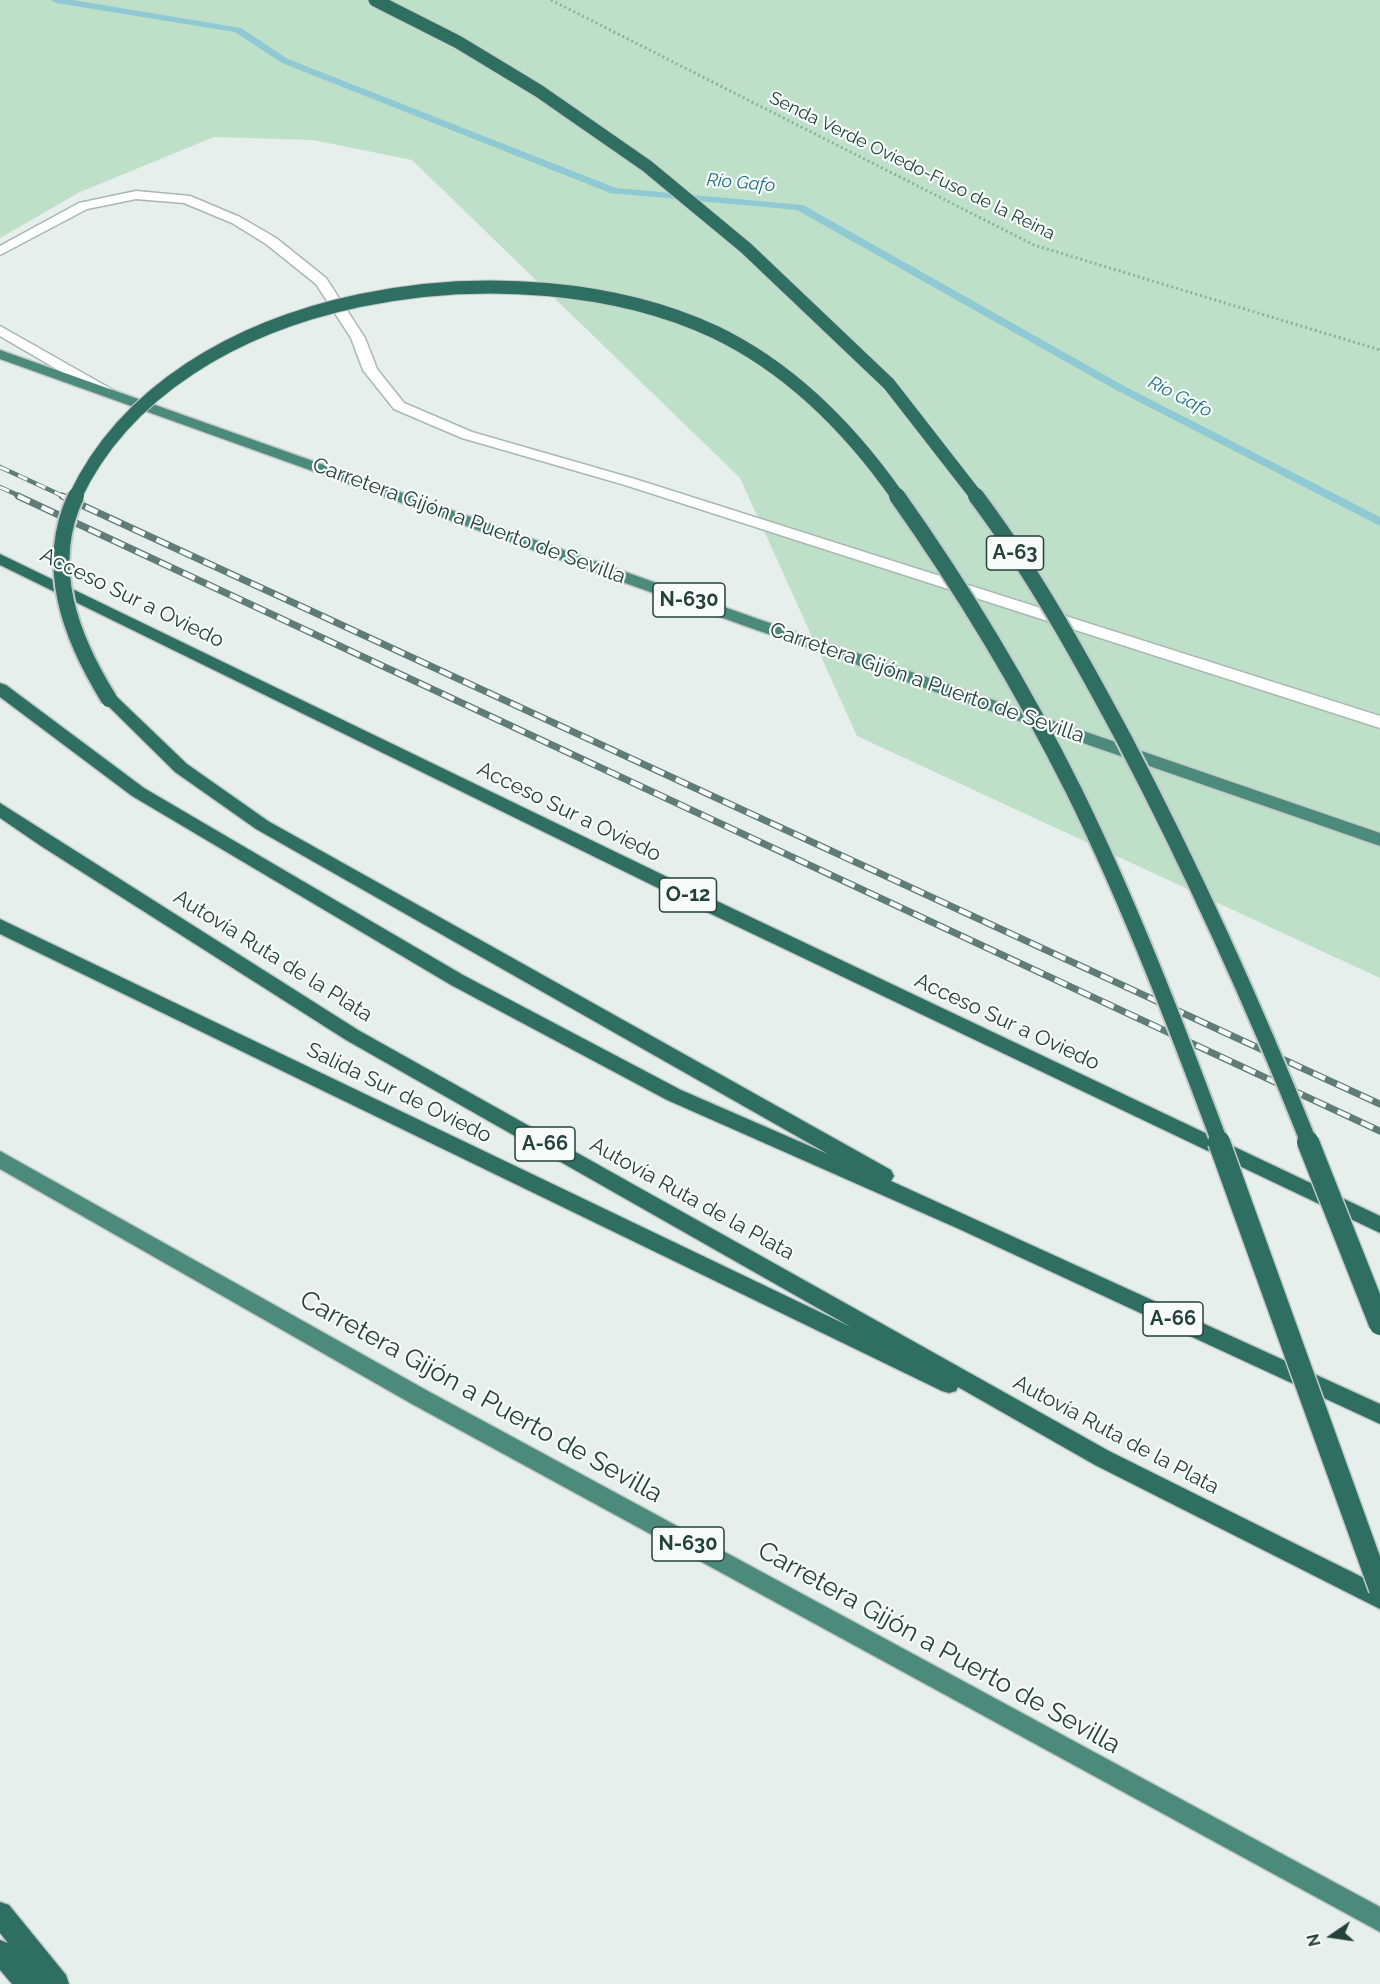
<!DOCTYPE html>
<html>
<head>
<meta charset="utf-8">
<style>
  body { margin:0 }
  #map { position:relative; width:1380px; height:1984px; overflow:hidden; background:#e6efeb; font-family:Raleway,sans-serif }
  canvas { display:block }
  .north { position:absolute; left:1302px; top:1906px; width:60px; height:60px; -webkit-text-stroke:4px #f7fbf9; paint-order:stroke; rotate:257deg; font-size:16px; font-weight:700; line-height:24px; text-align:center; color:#24423a }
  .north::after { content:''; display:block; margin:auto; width:21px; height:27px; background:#24423a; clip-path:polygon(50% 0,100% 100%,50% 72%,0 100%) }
</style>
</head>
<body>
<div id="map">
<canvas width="1380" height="1984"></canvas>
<div class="north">N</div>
</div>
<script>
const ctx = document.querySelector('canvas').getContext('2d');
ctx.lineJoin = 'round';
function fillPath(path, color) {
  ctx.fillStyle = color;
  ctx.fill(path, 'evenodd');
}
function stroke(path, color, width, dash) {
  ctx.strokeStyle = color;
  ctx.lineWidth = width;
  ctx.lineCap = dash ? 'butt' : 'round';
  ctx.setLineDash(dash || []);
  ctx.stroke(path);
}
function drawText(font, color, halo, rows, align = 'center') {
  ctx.font = font + ' Raleway,sans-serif';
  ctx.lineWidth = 4.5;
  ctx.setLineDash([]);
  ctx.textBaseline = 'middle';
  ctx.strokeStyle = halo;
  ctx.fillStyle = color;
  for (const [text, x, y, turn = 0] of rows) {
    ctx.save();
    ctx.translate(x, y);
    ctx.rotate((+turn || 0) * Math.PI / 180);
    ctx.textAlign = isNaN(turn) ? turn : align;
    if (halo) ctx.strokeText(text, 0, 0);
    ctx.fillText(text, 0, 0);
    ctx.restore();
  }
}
fillPath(new Path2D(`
  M0 0H1380V978L857 736 740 478 412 160 313 140 214 137 80 192 0 238Z`), '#bfe0c8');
fillPath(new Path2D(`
  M51 0H73L241 28 288 59 616 188 803 205 1124 386 1380 517V526L1116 390 797 210 610 193 282 63 235 32 56 3Z`), '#8ec9d4');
const minor = new Path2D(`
  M136 191 190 196 240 217 276 238 326 278 365 338 377 369 404 403 472 432 635 479 1380 716V728L625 485 462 438 394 409 363 370 351 338 316 284 266 244 232 223 184 203 136 199 87 209 0 255V246L79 203Z
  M0 326 113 390 115 393 108 397 103 396 0 336Z`);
const trunk = new Path2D(`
  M0 350 758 619 1380 833V846L748 627 0 359Z
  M0 1151 426 1390 1380 1907V1932L412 1404 0 1169Z`);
const motorway = new Path2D(`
  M0 554 721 903 1380 1216V1233L709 913 0 565Z
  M0 683 6 685 144 788 463 975 681 1090 828 1154 256 829 175 772 101 699 103 695H115L187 764 268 821 891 1170 894 1176 891 1181 1380 1404V1424L959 1229 667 1100 451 985 132 796 0 697Z
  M0 803 358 1030 1109 1451 1380 1586V1609L1095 1465 958 1387 956 1391 949 1393 942 1391 0 934V919L851 1327 346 1040 41 846 0 818Z
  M0 1902 9 1905 66 1975 69 1984H12L0 1970V1940L8 1943 0 1933Z`);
stroke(minor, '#a8b8b2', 3);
stroke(trunk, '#c2cac8', 3);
stroke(motorway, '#c2cac8', 3);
stroke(new Path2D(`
  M551 0 1034 245 1380 350`), '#86b3a5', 3, [2, 3]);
fillPath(minor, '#fff');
fillPath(trunk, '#4c8a7c');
fillPath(motorway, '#2f6f62');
const railFar1 = new Path2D(`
  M0 467 65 497
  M0 487 22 497`);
const rail = new Path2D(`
  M18 496 1380 1131
  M62 496 1380 1104`);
stroke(railFar1, '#5f7d75', 4.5);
stroke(rail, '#5f7d75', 7);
stroke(railFar1, '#f7fbf9', 3, [10]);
stroke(rail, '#f7fbf9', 4.5, [13]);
const motorwayBridgeFar2 = new Path2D(`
  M375 0 458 42 539 91 647 166 746 248 889 384 977 497
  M75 497C175 284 521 241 715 332 790 368 851 430 898 497`);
const motorwayBridgeFar1 = new Path2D(`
  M76 496C43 566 71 638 109 699
  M897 496C963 589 1023 689 1074 791 1130 905 1176 1025 1220 1143
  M976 496C1033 572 1079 655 1124 739 1193 871 1254 1005 1309 1143`);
const motorwayBridge = new Path2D(`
  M1219 1142 1380 1589
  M1308 1142 1380 1324`);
stroke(motorwayBridgeFar2, '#c2cac8', 15, []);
stroke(motorwayBridgeFar1, '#c2cac8', 20, []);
stroke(motorwayBridge, '#c2cac8', 25, []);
stroke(motorwayBridgeFar2, '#2f6f62', 13);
stroke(motorwayBridgeFar1, '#2f6f62', 16);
stroke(motorwayBridge, '#2f6f62', 22);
drawText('18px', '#24423a', '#f7fbf9', [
  ["Senda Verde Oviedo-Fuso de la Reina",912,166,26]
]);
drawText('italic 18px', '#1c6f80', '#f7fbf9', [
  ["Río Gafo",741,183,5],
  ["Río Gafo",1180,397,27]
]);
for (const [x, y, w] of [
  [1015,553,57],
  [689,600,72],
  [688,895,57],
  [545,1144,60],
  [1173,1319,60],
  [688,1544,72]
]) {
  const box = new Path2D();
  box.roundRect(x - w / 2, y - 17, w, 34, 4.5);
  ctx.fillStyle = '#f7fbf9';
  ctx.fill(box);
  stroke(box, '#24423a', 1.5);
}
drawText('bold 20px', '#24423a', null, [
  ["A-63",1015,553],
  ["N-630",689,600],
  ["O-12",688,895],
  ["A-66",545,1144],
  ["A-66",1173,1319],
  ["N-630",688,1544]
]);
drawText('21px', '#24423a', '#f7fbf9', [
  ["Carretera Gijón a Puerto de Sevilla",469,521,20],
  ["Acceso Sur a Oviedo",132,598,26],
  ["Carretera Gijón a Puerto de Sevilla",927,683,19],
  ["Acceso Sur a Oviedo",569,812,26],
  ["Autovía Ruta de la Plata",273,956,32],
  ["Acceso Sur a Oviedo",1007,1022,25],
  ["Salida Sur de Oviedo",399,1093,26],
  ["Autovía Ruta de la Plata",692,1199,29],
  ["Autovía Ruta de la Plata",1116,1435,28]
]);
drawText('26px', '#24423a', '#f7fbf9', [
  ["Carretera Gijón a Puerto de Sevilla",481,1397,29],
  ["Carretera Gijón a Puerto de Sevilla",939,1648,29]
]);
</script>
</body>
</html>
